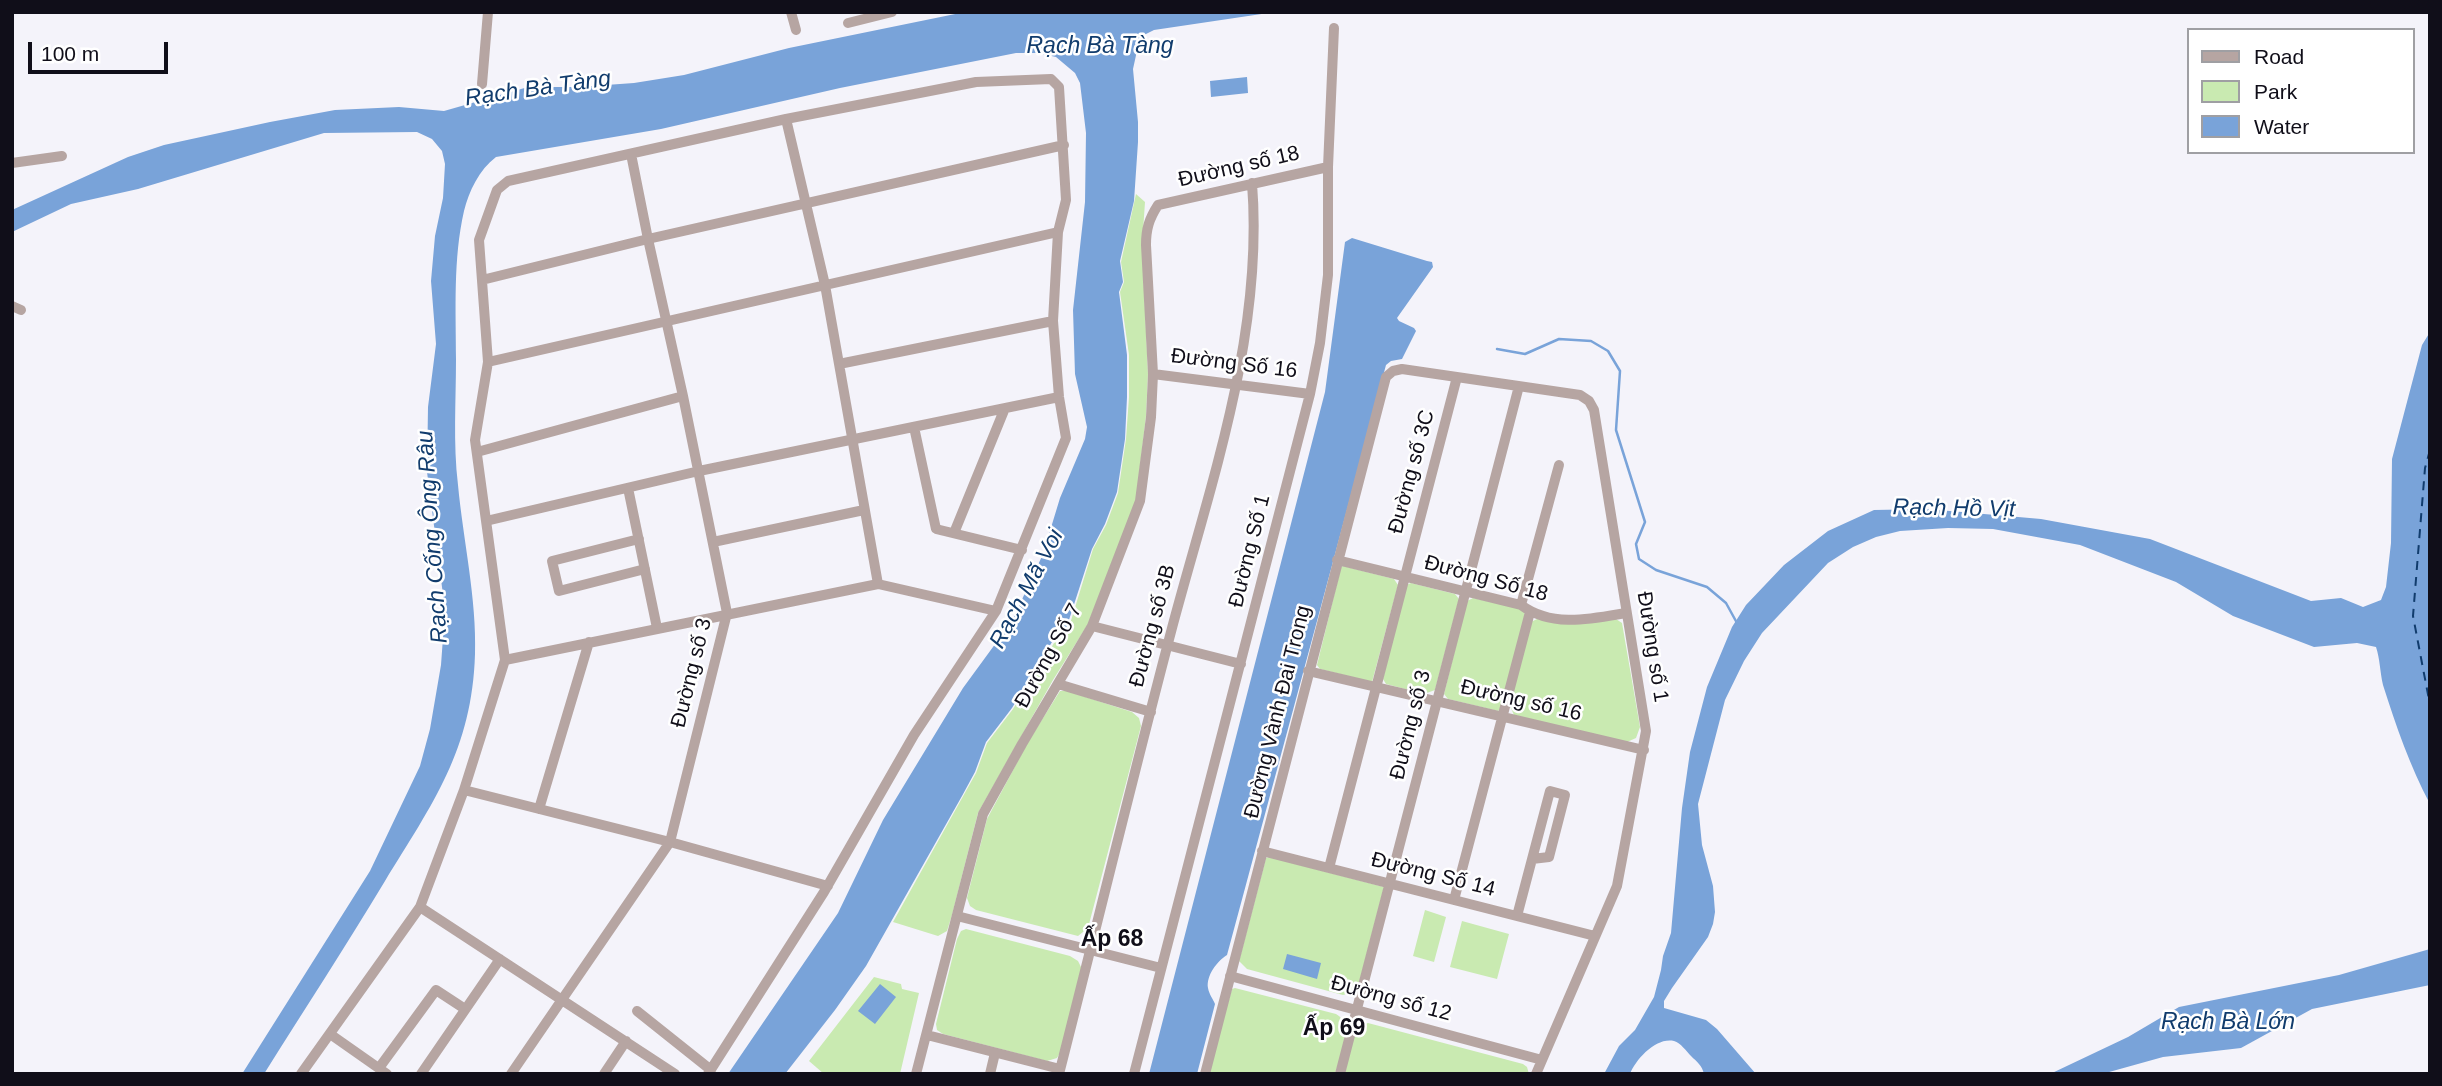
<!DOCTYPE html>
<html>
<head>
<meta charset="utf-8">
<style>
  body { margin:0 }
  #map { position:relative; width:2442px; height:1086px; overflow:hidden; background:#f4f3fa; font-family:Arial,sans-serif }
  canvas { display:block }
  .frame { position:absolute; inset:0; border:14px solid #100e19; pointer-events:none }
  .legend { position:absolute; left:2187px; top:28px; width:228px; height:126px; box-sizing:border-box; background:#fff; border:2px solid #9f9fa3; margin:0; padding:9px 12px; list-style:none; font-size:21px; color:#100e19 }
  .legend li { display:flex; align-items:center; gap:14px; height:35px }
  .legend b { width:35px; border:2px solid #9f9fa3 }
  .scale { position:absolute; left:28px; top:42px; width:140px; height:32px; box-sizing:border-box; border:4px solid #100e19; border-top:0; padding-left:9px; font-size:21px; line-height:24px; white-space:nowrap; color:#100e19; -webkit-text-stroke:5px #fff; paint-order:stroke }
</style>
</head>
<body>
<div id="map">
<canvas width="2442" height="1086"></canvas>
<div class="frame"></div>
<ul class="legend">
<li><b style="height:9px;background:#b6a5a2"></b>Road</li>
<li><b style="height:19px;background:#c9eab1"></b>Park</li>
<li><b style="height:19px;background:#79a3d9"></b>Water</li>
</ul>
<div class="scale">100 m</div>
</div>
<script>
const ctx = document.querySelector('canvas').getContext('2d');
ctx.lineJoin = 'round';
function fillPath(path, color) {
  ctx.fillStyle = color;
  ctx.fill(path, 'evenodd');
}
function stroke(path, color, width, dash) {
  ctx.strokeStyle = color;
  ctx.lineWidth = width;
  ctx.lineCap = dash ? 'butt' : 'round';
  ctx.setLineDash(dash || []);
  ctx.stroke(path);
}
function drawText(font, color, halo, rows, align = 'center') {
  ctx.font = font + ' Arial,sans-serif';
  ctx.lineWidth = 5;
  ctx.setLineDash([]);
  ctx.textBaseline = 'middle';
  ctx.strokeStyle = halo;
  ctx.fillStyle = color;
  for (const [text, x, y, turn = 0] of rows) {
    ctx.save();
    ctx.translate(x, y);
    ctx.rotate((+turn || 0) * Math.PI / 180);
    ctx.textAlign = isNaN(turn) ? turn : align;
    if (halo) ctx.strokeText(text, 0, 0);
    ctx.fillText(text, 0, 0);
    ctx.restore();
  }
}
fillPath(new Path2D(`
  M1136 194 1145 202 1142 246 1148 374 1146 416 1136 500 1088 624 1053 680 978 813 952 915 947 931 938 936 893 922 976 773 987 743 1013 709 1054 643 1069 627 1093 549 1106 525 1118 493 1126 439 1129 397V355L1120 292 1124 282 1121 262Z
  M1343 566 1394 579 1398 585 1372 682 1320 669 1317 665 1341 567Z
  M1411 583 1455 594 1459 599 1435 690 1424 694 1386 684 1383 679 1406 585Z
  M1473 598 1522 609 1525 614 1503 707 1498 711 1448 699 1444 694 1467 601Z
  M1537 619H1616L1622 623 1640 727 1636 738 1627 742 1514 715 1509 704 1531 622Z
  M1060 691H1067L1132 712 1139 718 1141 726 1088 928 1078 936 976 910 970 906 967 898 987 819 1028 742Z
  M1269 857 1384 887 1357 991 1343 995 1247 969 1239 961 1266 858Z
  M1425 910 1446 917 1434 962 1413 956Z
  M1462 921 1509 934 1497 979 1450 967Z
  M966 929 1070 956 1078 961 1082 969 1061 1051 1057 1058 1047 1061 943 1034 937 1030 936 1024 957 939 961 931Z
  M874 977 901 984 902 989 919 993 900 1074H824L809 1061Z
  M1235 988 1336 1014C1356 1025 1340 1056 1335 1074H1207L1232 989Z
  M1368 1023 1523 1064 1527 1067 1529 1074H1345C1349 1058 1350 1027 1368 1023Z`), '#c9eab1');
fillPath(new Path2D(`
  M965 12H1275L1154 30 1140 37 1133 69 1138 122V142L1134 201 1120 261 1123 282 1119 292 1127 355V397L1125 439 1117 492 1105 524 1092 549 1067 626 1052 642 1012 708 986 742 975 772 962 796 866 966 835 1010 785 1074H728L838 913 883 820 963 688 1012 621 1043 554 1060 498 1085 439 1087 427 1075 374 1073 310 1085 202 1086 133 1080 83 1075 73 1056 57 1038 53H1016L840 88 661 129 496 157C479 170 469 191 464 211 453 259 456 310 456 359 456 401 453 443 458 485 463 539 477 600 475 654 472 750 433 803 385 881 346 946 304 1010 264 1074H242L370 871 420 766 430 729 441 665 445 610 427 472 428 407 436 344 431 281 435 236 443 198 445 164 442 151 432 139 417 132 324 133 138 189 71 204 12 232V210L128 157 164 145 270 122 335 110 399 107 444 111 528 87H578L634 83 684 75 789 48Z
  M1247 77 1248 93 1211 97 1210 81Z
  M1352 238 1427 261 1432 262 1433 267 1397 318 1399 321 1414 328 1416 331 1402 359 1391 361 1386 365 1227 955C1217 961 1206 976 1208 988 1209 994 1213 999 1215 1004L1197 1074H1149L1325 392 1345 242Z
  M2430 332V804C2410 766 2396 726 2383 685 2380 672 2380 659 2376 647L2357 643 2314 647 2233 616 2176 582 2080 545 1993 529 1948 528 1900 531 1876 537 1853 547 1828 563 1762 633 1744 661 1725 700 1698 804 1702 845 1713 886 1715 912 1713 924 1708 937 1672 988 1664 1001V1008L1706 1020 1717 1029 1756 1074H1704C1702 1065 1697 1062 1691 1056 1686 1051 1681 1043 1674 1041 1656 1037 1636 1059 1630 1074H1604L1619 1046 1635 1030 1654 997 1661 970 1663 956 1671 933 1682 808 1690 752 1707 687 1732 627 1746 605 1784 565 1828 531 1874 510 1927 509 2041 519 2150 539 2311 601 2341 598 2363 607 2381 600 2386 587 2391 543 2392 459 2422 345Z
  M2430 949V985L2312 1009 2241 1048 2163 1057 2102 1074H2050L2128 1037 2179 1007 2339 975Z
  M1287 954 1321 963 1317 979 1283 969Z
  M880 984 896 997 875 1024 858 1011Z`), '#79a3d9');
stroke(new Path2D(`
  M1497 349 1525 354 1559 339 1591 341 1608 351 1620 371 1616 430 1645 522 1636 544 1639 559 1656 570 1707 587 1726 603 1737 623`), '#79a3d9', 2.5);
stroke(new Path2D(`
  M2430 450 2425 468 2413 616 2430 705`), '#113c6d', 2, [9, 7]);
stroke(new Path2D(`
  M791 12 796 30
  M848 23 892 12
  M482 84 488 12
  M786 119 825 285 878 584
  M12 163 62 156
  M482 280 648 239 1064 145
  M12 306 21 310
  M488 362 1058 232
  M839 364 1053 321
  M1153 374 1310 394
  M914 427 936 529 1022 550
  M477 452 683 396
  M628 488 657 628
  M486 521 699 471 1059 397
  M954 533 1005 408
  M639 539 552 561 559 591 645 569
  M713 542 864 510
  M1337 560 1521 605C1552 628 1591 619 1626 613
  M1521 605 1559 465
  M1092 626 1241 664
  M505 660 878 584 996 611
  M1308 671 1644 750
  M1058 684 1151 712
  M464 790 670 842 828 886
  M539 809 589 642
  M1262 851 1595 936
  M1329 868 1457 377
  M1454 900 1530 612
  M420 907 675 1074
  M957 916 1161 968
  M1517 916 1550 791 1565 795 1549 857 1532 859
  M1230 976 1542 1060
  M637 1011 711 1070
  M330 1034 387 1074
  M927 1035 1060 1069
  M379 1068 436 990 465 1009
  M301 1074 420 907 464 790 505 660 475 440 488 362 479 240 497 190 508 181 786 119 976 82 1051 79 1059 87 1066 200 1058 232 1053 321 1059 397 1066 438 996 611 914 735 824 892 708 1074
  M421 1074 500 959
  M511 1074 670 842 727 613 683 396 648 239 631 154
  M604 1074 626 1041
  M916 1074 983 814 1022 744 1092 626 1140 501 1151 417 1153 374 1146 245C1146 229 1149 219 1158 205L1328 167
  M990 1074 995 1053
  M1059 1074C1097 925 1133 776 1172 628 1211 482 1264 335 1252 183
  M1134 1074 1310 394 1320 343 1328 275V167L1334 28
  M1205 1074 1386 377 1393 371 1402 369 1580 395 1589 401 1594 410 1646 731 1617 886 1536 1074
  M1340 1074 1519 386`), '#b6a5a2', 10);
drawText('21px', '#100e19', '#fff', [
  ["Đường số 18",1239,167,-13],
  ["Đường Số 16",1234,364,7],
  ["Đường số 3C",1412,472,-75],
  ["Đường Số 1",1250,551,-76],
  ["Đường Số 18",1486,579,15],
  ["Đường số 3B",1153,626,-75],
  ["Đường số 1",1652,647,81],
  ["Đường Số 7",1049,656,-61],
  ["Đường số 3",692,673,-76],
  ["Đường số 16",1521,701,13],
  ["Đường Vành Đai Trong",1278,712,-76],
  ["Đường số 3",1411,725,-76],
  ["Đường Số 14",1433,875,14],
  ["Đường số 12",1391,999,15]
]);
drawText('italic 23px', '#113c6d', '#fff', [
  ["Rạch Bà Tàng",1100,47],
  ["Rạch Bà Tàng",538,89,-8],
  ["Rạch Hồ Vịt",1954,509,1],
  ["Rạch Cống Ông Râu",433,537,-94],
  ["Rạch Mã Voi",1027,589,-62],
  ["Rạch Bà Lớn",2228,1023]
]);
drawText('bold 23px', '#100e19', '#fff', [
  ["Ấp 68",1112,940],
  ["Ấp 69",1334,1029]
]);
</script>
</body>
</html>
